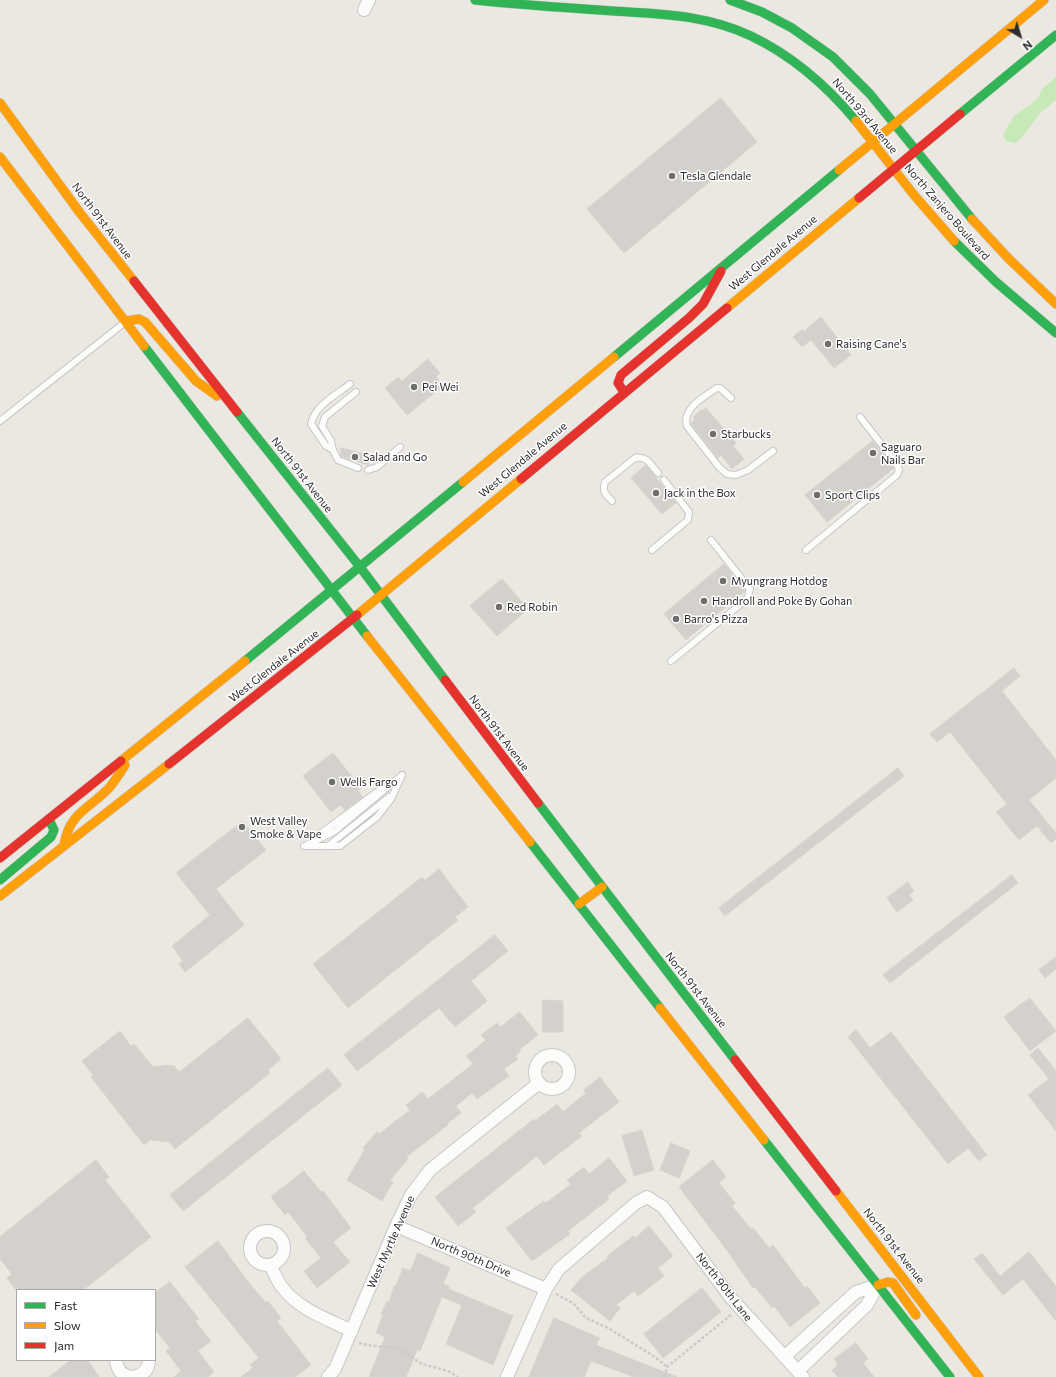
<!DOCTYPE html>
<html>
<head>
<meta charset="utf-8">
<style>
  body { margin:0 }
  #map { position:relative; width:1056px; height:1377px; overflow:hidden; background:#ebe8e2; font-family:Commissioner,sans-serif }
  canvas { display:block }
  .legend { position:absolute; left:16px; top:1289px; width:140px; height:72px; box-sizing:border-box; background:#fff; border:1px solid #ababab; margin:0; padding:5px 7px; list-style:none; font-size:12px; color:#2c2c2c }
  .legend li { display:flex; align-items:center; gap:8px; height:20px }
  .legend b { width:20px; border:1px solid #ababab }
  .north { position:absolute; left:1000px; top:16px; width:40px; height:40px; -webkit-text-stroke:3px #fff; paint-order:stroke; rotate:142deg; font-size:11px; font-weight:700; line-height:16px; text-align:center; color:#2c2c2c }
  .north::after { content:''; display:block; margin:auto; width:14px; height:18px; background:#2c2c2c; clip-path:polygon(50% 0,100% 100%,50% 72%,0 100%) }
</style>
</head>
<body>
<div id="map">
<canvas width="1056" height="1377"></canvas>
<ul class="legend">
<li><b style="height:5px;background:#30b455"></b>Fast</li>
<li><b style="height:5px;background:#ff9f0a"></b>Slow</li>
<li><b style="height:5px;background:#e5322d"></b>Jam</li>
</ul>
<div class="north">N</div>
</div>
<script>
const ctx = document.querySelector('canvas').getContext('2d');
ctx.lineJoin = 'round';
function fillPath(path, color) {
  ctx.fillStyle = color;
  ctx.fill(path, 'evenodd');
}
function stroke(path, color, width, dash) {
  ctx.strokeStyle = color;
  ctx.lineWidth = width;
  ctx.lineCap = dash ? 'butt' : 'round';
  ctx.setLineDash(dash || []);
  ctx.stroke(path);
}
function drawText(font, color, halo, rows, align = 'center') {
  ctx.font = font + ' Commissioner,sans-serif';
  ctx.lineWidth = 3;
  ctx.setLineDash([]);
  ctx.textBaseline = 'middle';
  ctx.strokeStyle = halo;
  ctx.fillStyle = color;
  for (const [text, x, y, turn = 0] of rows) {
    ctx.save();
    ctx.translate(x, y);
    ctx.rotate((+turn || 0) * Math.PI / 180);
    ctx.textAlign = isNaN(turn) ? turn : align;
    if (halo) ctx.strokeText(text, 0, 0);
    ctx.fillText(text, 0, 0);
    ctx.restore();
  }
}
fillPath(new Path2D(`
  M1056 77V100L1040 113 1022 137 1015 143 1006 141 1003 134 1015 115 1033 103 1040 95 1041 90Z`), '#c7e9b8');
const building = new Path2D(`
  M721 98 757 142 624 253 587 209Z
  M821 317 851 355 834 368 811 340 802 347 793 337 802 329 804 331Z
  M428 359 440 373 436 377 443 386 407 415 385 388 398 377 402 381Z
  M706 408 736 443 733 446 744 459 732 469 721 455 718 458 691 424 695 419 693 417 701 410 702 411Z
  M873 441 894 468 827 522 805 495Z
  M341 448 371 455 368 465 341 456Z
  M646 465 676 503 662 514 631 478Z
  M724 564 745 591 686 640 664 614Z
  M502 579 528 609 497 636 470 606Z
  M1014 668 1020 676 1002 691 1056 760V778L1029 800 1056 833V839L1051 843 1037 826 1019 840 996 812 1007 804 950 732 937 742 930 734Z
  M333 753 361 788 358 791 363 797 345 810 340 805 331 812 303 776Z
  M898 768 904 776 725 916 719 908Z
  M243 821 266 850 216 889 244 925 185 972 179 964 183 961 172 946 210 915 176 873Z
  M439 869 468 907 455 917 458 920 348 1008 313 964 422 877 425 880Z
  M1012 875 1018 883 890 983 883 975Z
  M908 882 914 891 909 895 913 900 897 912 887 898Z
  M495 935 508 951 471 981 487 1001 455 1027 439 1008 357 1071 344 1055Z
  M1056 957V969L1045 978 1039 970Z
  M1030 998 1056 1031 1030 1051 1004 1017Z
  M543 1000 563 1001V1032H543Z
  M520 1012 538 1035 519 1050 520 1052 515 1056 518 1059 504 1069 509 1076 477 1099 472 1093 456 1106 461 1113 447 1124 448 1125 406 1157 408 1159 390 1180 393 1182 382 1201 347 1180 365 1149 363 1148 377 1132 379 1134 410 1110 406 1105 422 1092 428 1099 473 1064 466 1056 486 1040 481 1035 497 1023 500 1027Z
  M248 1018 281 1059 268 1070 270 1073 175 1149 169 1142 150 1140 144 1145 91 1077 93 1075 82 1061 120 1031 131 1046 134 1044 153 1067 166 1065 174 1066 179 1072Z
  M856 1030 870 1048 891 1032 987 1155 979 1161 968 1148 948 1164 848 1037Z
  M1038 1048 1056 1071V1131L1028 1095 1049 1079 1030 1055Z
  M328 1068 342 1085 183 1211 170 1195Z
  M600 1077 619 1102 579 1133 582 1136 544 1165 537 1156 517 1172 473 1208 476 1212 458 1226 435 1197 534 1119 535 1121 557 1104 563 1112 586 1093 584 1090Z
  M642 1130 654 1170 634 1176 622 1136Z
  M671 1143 690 1151 679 1178 660 1170Z
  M609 1158 627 1181 607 1196 609 1199 568 1231 570 1234 532 1261 506 1228 544 1201 546 1203 571 1184 567 1180 584 1167 589 1174Z
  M96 1160 109 1177 105 1180 151 1237 83 1290H16L7 1278 12 1274 0 1259V1237Z
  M713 1160 726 1177 719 1183 735 1203 732 1206 751 1229 753 1228 769 1248 773 1245 805 1288 807 1286 820 1303 790 1327 774 1306 772 1308 755 1287 753 1288 726 1249 679 1187Z
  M304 1171 321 1192 323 1191 351 1228 333 1242 350 1262 317 1288 304 1271 321 1258 305 1238 307 1236 288 1212 285 1215 271 1197Z
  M649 1226 673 1256 658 1268 664 1276 638 1296 634 1291 616 1305 620 1308 610 1321 571 1290 581 1278 608 1258 607 1256 633 1236 635 1238Z
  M218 1241 249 1283 266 1303 268 1301 281 1318 277 1321 311 1365 295 1377H241L253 1368 250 1365 259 1358 185 1267Z
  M1029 1252 1056 1286V1321L1023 1279 1003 1295 974 1259 982 1253 1000 1276Z
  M418 1253 450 1268 443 1284 449 1286V1289L513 1316 493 1365 446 1344 462 1305 442 1297 420 1351 417 1350 406 1377H369L385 1337 376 1333 383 1315 381 1314 387 1301 389 1302 394 1286H396L403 1268 410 1271Z
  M170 1282 199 1319 195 1321 211 1341 198 1351 214 1372 208 1377H174L181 1371 166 1351 170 1348 155 1329V1293Z
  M702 1288 721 1312 663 1358 644 1334Z
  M554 1318 600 1338 596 1345 677 1377H634L591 1361 584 1377H529Z
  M856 1343 868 1359 863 1363 874 1377H838L832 1370 838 1365 834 1359Z
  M71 1360H88L99 1377H49Z`);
fillPath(building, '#d4d1cd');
stroke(building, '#d6d4ce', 1);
const lane = new Path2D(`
  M350 384C336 395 315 405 311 424L326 446 333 450 338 460 358 468
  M731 398 720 388H717C704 397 682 408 687 426L719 467 727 474 736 475 748 470 773 451
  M0 421 124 323
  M333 450 331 441 322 426 325 417 356 392
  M368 470 377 467 400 447
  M612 501C605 494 602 491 605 482L635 458C646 455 651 465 658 473
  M652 550 683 524 688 520 689 512 664 480
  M806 550 897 475 899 470 897 464 860 417
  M671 661 747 599 750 589 711 540
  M316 837 381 789
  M304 846H340L377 817 391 799 402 775
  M305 846 335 831 401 776
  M328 846 389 797`);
const street = new Path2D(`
  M364 10 369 0
  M535 1072a17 17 0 1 1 34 0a17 17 0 1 1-34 0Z
  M396 1226 546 1289
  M250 1248a17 17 0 1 1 34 0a17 17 0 1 1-34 0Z
  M270 1265C274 1272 277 1281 282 1287 298 1309 327 1319 352 1331
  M784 1357 856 1292 878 1285
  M116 1360C117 1370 122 1376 132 1377
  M798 1371 867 1305 878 1285
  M133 1377C143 1375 149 1370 149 1360
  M328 1377 335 1369 396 1226 411 1195 430 1170 539 1083
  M507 1377 546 1289 559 1269 636 1203 647 1197 663 1207 731 1298 803 1377`);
const fast = new Path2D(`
  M475 0C521 5 568 8 614 11 662 14 707 15 751 36 793 56 827 86 856 121
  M730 0 762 12 792 28 833 57 870 94 972 219
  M960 114 1056 35
  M954 241 996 282 1056 333
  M144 346 367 636
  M614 357 839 170
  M237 412 360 567 445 680
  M245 661 463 482
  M538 803 735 1060
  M530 842 660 1008
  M0 880 51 837 54 830 49 819
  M764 1140 950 1377`);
const slow = new Path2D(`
  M0 103 80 213 134 281
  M856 121 914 195 954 241
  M0 157 144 346
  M839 170 1044 0
  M972 219 1008 258 1056 304
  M727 308 859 198
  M126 321 139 319 145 322 196 381 217 396
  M463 482 614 357
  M357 615 521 479
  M367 636 530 842
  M121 761 245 661
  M64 845C69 813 89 809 109 788 115 781 120 773 125 765
  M0 896 169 764
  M579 904 602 887
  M660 1008 764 1140
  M836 1191 979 1377
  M878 1285 888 1282 893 1283 916 1315`);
const jam = new Path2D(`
  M859 198 960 114
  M134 281 237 412
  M624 392 618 383 621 375 689 318 703 304 721 271
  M521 479 727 308
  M445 680 538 803
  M169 764 357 615
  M0 858 121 761
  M735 1060 836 1191`);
stroke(lane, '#c8c7c7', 8);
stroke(street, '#c8c7c7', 14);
stroke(fast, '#c8c7c7', 10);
stroke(slow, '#c8c7c7', 10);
stroke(jam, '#c8c7c7', 10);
stroke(new Path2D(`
  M556 1294 573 1303 586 1318 608 1328 655 1357 667 1367
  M359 1343 373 1346 398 1348 422 1364 448 1371 458 1377
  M664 1377 668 1366 731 1315`), '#cacac9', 2.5, [3, 2]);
stroke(lane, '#fcfcfb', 6);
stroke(street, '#fcfcfb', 12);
stroke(fast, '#30b455', 9);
stroke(slow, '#ff9f0a', 9);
stroke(jam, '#e5322d', 9);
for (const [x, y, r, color] of [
  [672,176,4,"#6f6e6c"],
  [828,344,4,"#6f6e6c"],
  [414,387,4,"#6f6e6c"],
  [713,434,4,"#6f6e6c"],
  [873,453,4,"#6f6e6c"],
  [355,457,4,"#6f6e6c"],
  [656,493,4,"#6f6e6c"],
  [817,495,4,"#6f6e6c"],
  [723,581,4,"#6f6e6c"],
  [704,601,4,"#6f6e6c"],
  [499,607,4,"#6f6e6c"],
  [676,619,4,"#6f6e6c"],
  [332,782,4,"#6f6e6c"],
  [242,827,4,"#6f6e6c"]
]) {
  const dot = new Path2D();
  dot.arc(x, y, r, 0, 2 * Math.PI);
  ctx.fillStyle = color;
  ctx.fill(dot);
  stroke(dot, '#fff', 1.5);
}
drawText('11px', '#2c2c2c', '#fff', [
  ["North 93rd Avenue",865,116,50],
  ["North Zanjero Boulevard",947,212,49],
  ["North 91st Avenue",102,221,53],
  ["West Glendale Avenue",773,253,-40],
  ["West Glendale Avenue",523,460,-40],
  ["North 91st Avenue",302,475,52],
  ["West Glendale Avenue",274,666,-38],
  ["North 91st Avenue",499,733,53],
  ["North 91st Avenue",696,990,52],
  ["West Myrtle Avenue",391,1242,-66],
  ["North 91st Avenue",894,1246,52],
  ["North 90th Drive",471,1257,23],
  ["North 90th Lane",724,1287,52]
]);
drawText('11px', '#2c2c2c', '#fff', [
  ["Tesla Glendale",680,176],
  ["Raising Cane's",836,344],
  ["Pei Wei",422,387],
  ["Starbucks",721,434],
  ["Saguaro",881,447],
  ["Nails Bar",881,460],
  ["Salad and Go",363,457],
  ["Jack in the Box",664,493],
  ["Sport Clips",825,495],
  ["Myungrang Hotdog",731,581],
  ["Handroll and Poke By Gohan",712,601],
  ["Red Robin",507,607],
  ["Barro's Pizza",684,619],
  ["Wells Fargo",340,782],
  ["West Valley",250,821],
  ["Smoke & Vape",250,834]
], 'left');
</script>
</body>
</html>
